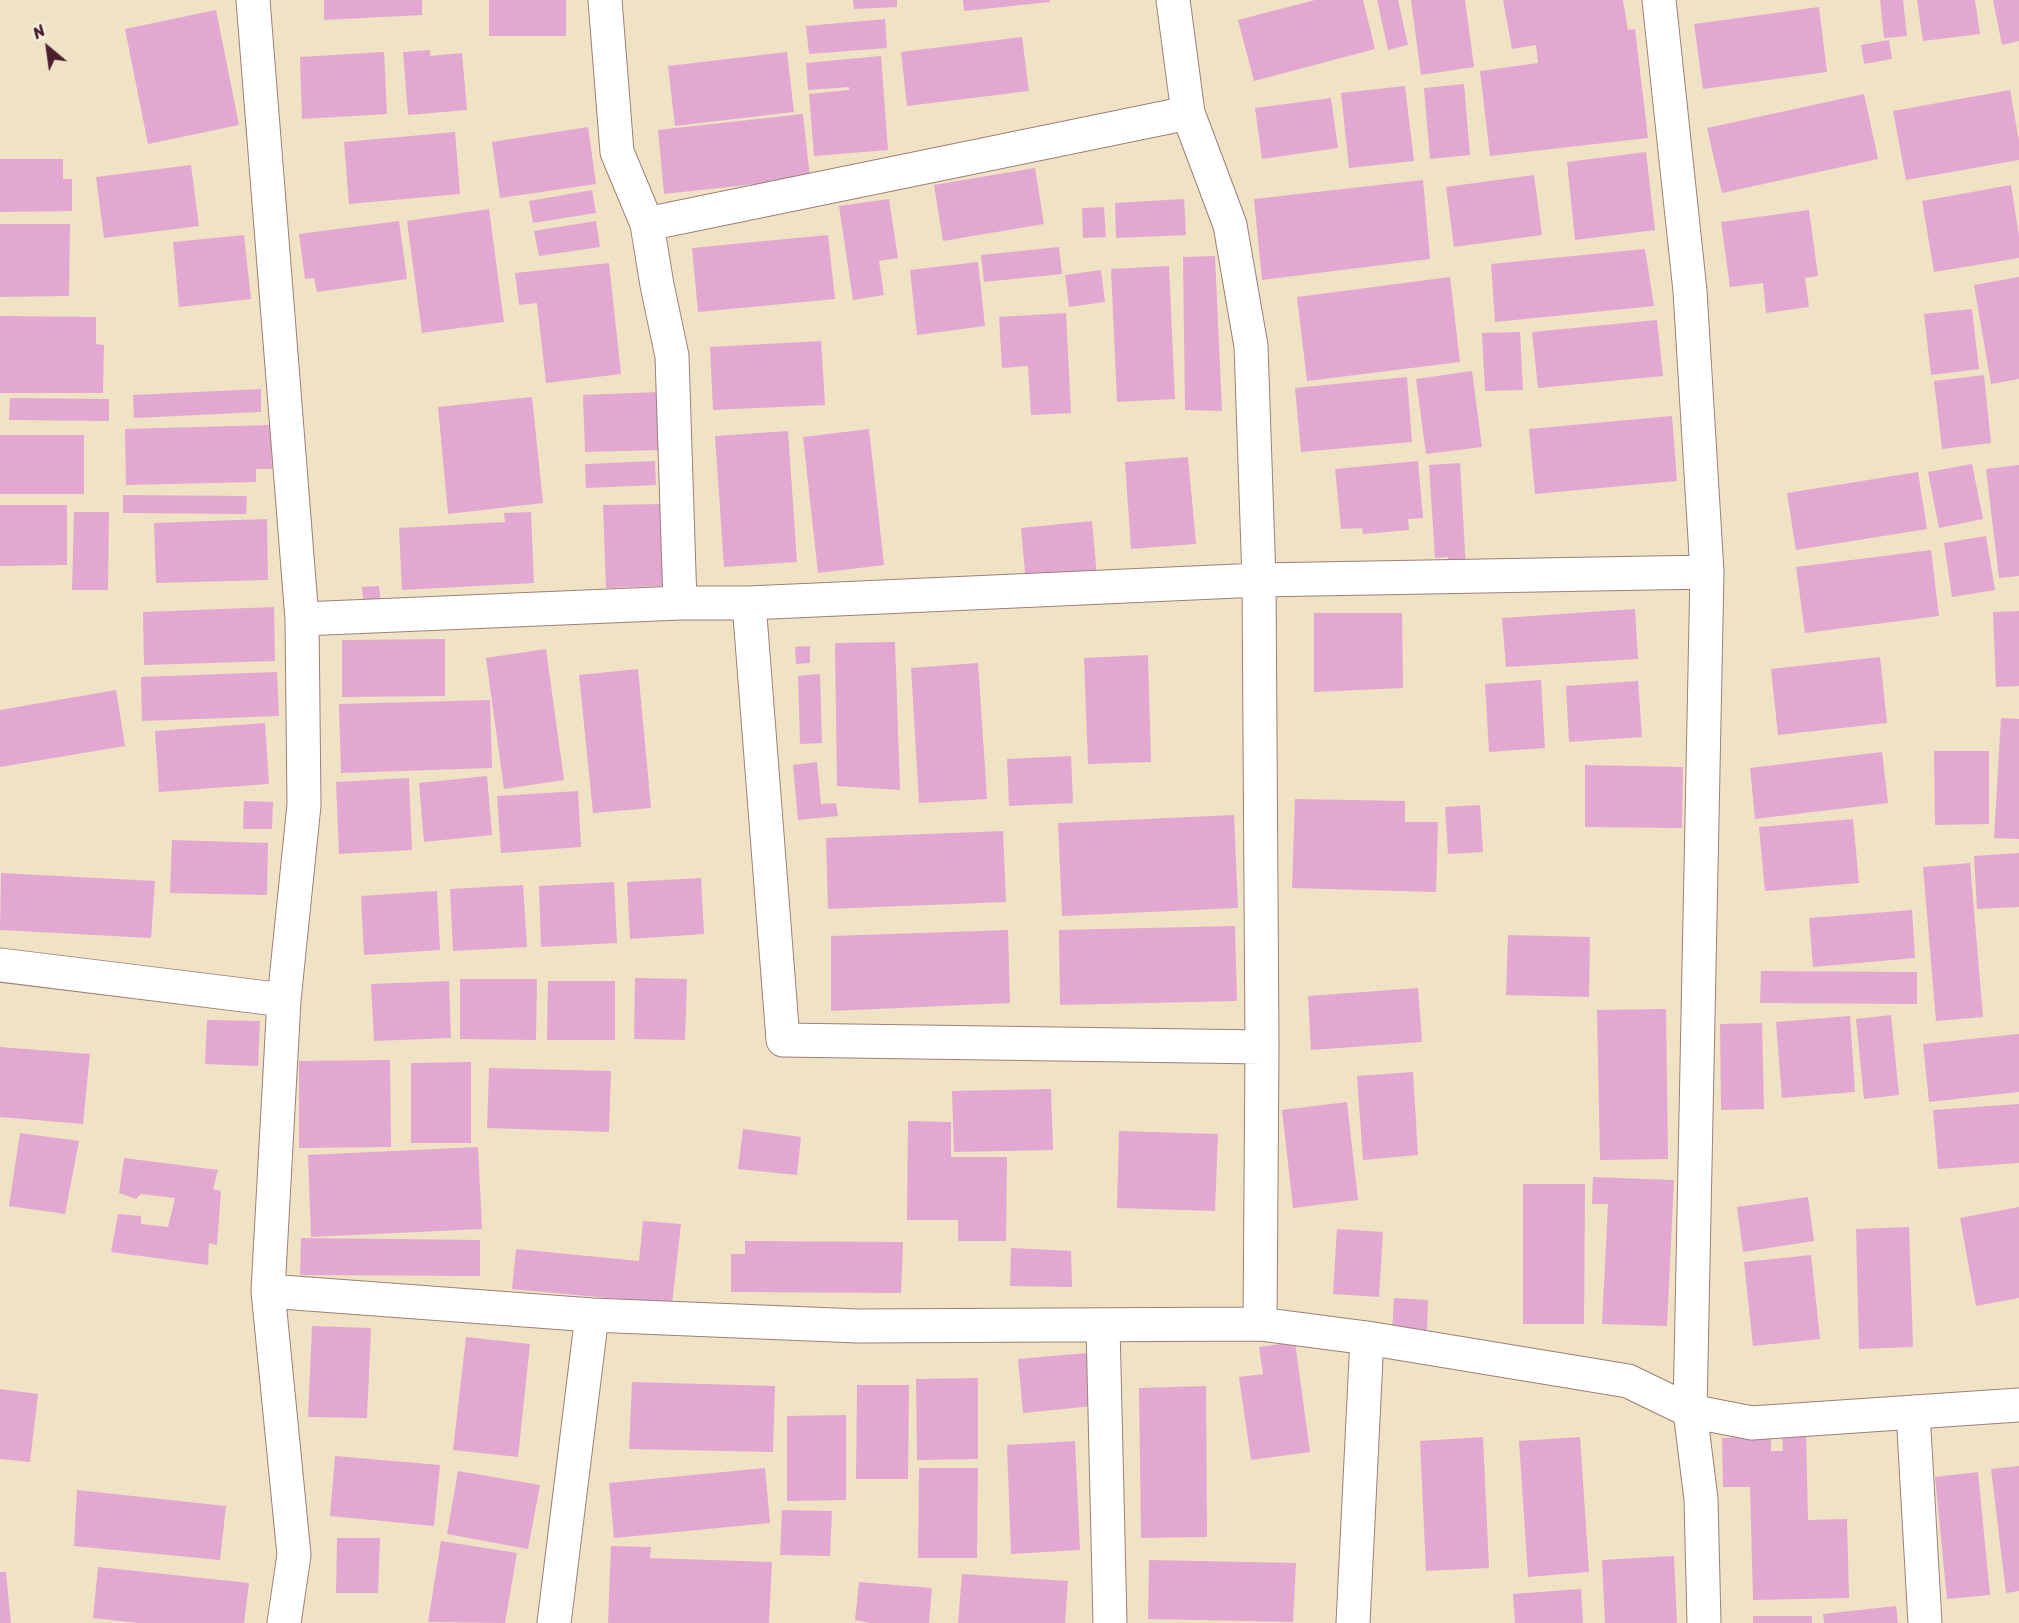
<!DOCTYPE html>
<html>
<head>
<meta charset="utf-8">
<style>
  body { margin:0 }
  #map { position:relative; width:2019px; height:1623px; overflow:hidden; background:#f0e2c5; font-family:Sriracha,sans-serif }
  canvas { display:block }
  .north { position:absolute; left:18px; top:18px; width:60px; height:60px; -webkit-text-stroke:4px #f7f3e8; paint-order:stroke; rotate:331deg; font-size:16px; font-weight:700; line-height:24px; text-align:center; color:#4a1f2b }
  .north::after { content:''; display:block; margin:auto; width:21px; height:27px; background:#4a1f2b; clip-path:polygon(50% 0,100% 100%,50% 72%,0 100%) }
</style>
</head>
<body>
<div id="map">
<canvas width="2019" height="1623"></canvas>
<div class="north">N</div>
</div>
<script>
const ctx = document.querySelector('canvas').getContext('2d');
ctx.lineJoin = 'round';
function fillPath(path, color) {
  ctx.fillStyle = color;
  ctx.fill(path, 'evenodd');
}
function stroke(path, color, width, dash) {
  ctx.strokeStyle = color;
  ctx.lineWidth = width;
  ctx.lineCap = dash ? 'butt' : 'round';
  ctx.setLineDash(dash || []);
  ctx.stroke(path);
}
fillPath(new Path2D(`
  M324 0H422V15L324 20Z
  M489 0H566V36H489Z
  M853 0H897V7L854 9Z
  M963 0H1050V2L964 11Z
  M1315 0H1363L1375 49 1254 81 1238 20Z
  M1377 0H1398L1408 45 1388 50Z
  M1411 0H1465L1474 67 1421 75Z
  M1503 0H1623L1628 30 1635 29 1648 138 1490 156 1480 71 1538 63 1536 45 1512 49Z
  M1880 0H1903L1907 36 1884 38Z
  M1917 0H1975L1980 34 1923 41Z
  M1993 0H2019V41L2002 45Z
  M1819 7 1827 72 1703 89 1694 24Z
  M216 10 239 125 148 144 125 29Z
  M885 19 887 48 809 54 806 26Z
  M1022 37 1029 91 907 106 901 52Z
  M1889 40 1892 59 1864 64 1861 45Z
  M430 50V56L462 53 467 110 408 115 403 52Z
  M384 52 387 114 302 119 300 57Z
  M787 52 794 112 675 126 668 66Z
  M881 56 888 150 814 156 809 94 849 90V87L808 90 806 63Z
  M1464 84 1470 155 1430 159 1424 88Z
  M1405 86 1414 161 1349 168 1341 93Z
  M2010 90 2019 141V160L1906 180 1893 111Z
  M1864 94 1878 159 1722 193 1707 128Z
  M1331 98 1338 148 1262 159 1255 108Z
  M803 114 810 178 664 194 658 130Z
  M588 127 596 184 500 198 492 142Z
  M455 132 460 194 349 204 344 142Z
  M1646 152 1655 230 1575 240 1567 162Z
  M0 159H63V179H72V211L0 212Z
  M191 165 199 226 104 238 96 177Z
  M1035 168 1044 224 943 241 934 185Z
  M1534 175 1542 235 1454 247 1446 187Z
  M1423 180 1430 259 1262 280 1254 199Z
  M2011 185 2019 236V258L1934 272 1922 201Z
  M592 190 596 213 533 223 529 201Z
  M889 199 898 258 879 261 884 295 853 300 839 206Z
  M1184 199 1186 235 1116 238 1115 203Z
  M1104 207 1106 237 1083 238 1082 208Z
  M489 209 504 322 422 333 407 221Z
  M1809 210 1818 276 1805 278 1809 307 1766 313 1763 283 1730 287 1721 222Z
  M399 221 407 279 317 292 314 278 305 279 299 234Z
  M596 221 600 247 539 256 534 231Z
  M0 224H70L69 296 0 297Z
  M244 235 251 299 179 307 173 242Z
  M828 235 835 299 698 312 692 248Z
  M1059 247 1062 274 984 282 981 255Z
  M1645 249 1654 306 1495 322 1491 264Z
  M1215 256 1222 411 1185 410 1183 257Z
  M978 262 985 326 917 335 910 270Z
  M609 263 621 374 546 383 537 303 519 305 515 273Z
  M1169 266 1175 399 1117 402 1111 269Z
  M1101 270 1105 302 1069 307 1065 275Z
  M1450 277 1460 362 1307 381 1297 297Z
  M2019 277V379L1991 384 1974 285Z
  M1972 309 1979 369 1931 375 1924 314Z
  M1066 313 1071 413 1031 415 1028 366 1002 368 999 317Z
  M0 316 96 317V344L104 345 103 393H0Z
  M1657 320 1663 376 1538 388 1532 332Z
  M1520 332 1523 390 1485 391 1482 333Z
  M821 341 825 405 713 410 710 347Z
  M1472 371 1482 447 1426 454 1416 379Z
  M1984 375 1991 443 1942 449 1934 381Z
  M1407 377 1412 442 1301 452 1295 388Z
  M261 389V412L134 418 133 395Z
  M659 392 661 450 585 452 583 395Z
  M532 397 543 503 448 514 438 407Z
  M10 398 109 399V421L9 420Z
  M1672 416 1677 481 1535 494 1529 429Z
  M271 425 272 469H256V482L126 485 125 429Z
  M869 429 884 565 818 573 803 437Z
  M788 431 797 562 724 567 715 436Z
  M0 435H84V494H0Z
  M1188 457 1196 544 1131 549 1125 462Z
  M655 461 656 485 586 488 585 464Z
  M1418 461 1423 518 1408 519 1409 530 1363 534 1362 528 1341 529 1335 469Z
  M1460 463 1466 570 1449 571 1448 557 1435 558 1429 465Z
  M1972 464 1983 519 1939 528 1928 472Z
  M2019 465V576L1999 578 1986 469Z
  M1918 472 1927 529 1796 550 1787 493Z
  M123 495 247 496 246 514 123 513Z
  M662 504 664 586 606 588 603 505Z
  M0 505H67V565L0 566Z
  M74 512H109L108 590H72Z
  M531 512 534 583 402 590 399 528 505 522 504 513Z
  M267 519 268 580 156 583 154 523Z
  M1092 521 1097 577 1026 584 1021 528Z
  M1986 536 1995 590 1952 597 1944 543Z
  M1931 550 1939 616 1805 633 1796 567Z
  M379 586 381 606 364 607 362 587Z
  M274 607 275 661 144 665 143 612Z
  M1635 609 1638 659 1506 667 1502 618Z
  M2019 611V686L1996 687 1993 612Z
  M1314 613H1402L1403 688 1314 692Z
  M445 639V696L342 697V640Z
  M895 642 900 790 837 786 835 643Z
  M810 646V663L796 664 795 647Z
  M546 649 564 780 504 789 486 658Z
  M1148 655 1151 762 1088 764 1084 658Z
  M1880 657 1887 723 1778 735 1771 669Z
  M978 663 987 799 919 803 911 668Z
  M638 669 651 808 593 813 579 675Z
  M277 672 279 716 142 721 141 677Z
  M820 674 822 743 800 744 798 676Z
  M1541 680 1545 748 1489 752 1485 684Z
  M1638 681 1642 737 1569 742 1566 686Z
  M116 690 125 746 0 767V710Z
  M490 700 492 768 341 773 339 704Z
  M2001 718 2019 719V839L1994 838Z
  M265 723 269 784 159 792 155 731Z
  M1934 751H1989V824L1935 825Z
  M1882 752 1888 803 1755 819 1750 768Z
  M1071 756 1073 803 1009 806 1007 759Z
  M817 762 821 804 836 803 838 816 798 820 793 765Z
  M1585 765 1683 767 1682 828 1585 827Z
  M487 776 492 835 424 842 419 783Z
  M409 778 412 850 339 854 336 782Z
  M578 791 581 847 501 853 497 796Z
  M1295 799 1405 801V822H1438L1436 892 1292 888Z
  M244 801 273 802 272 829H243Z
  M1480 805 1483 852 1448 854 1445 807Z
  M1234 815 1238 908 1062 916 1058 823Z
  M1853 819 1859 883 1765 891 1759 827Z
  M1003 831 1006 902 828 909 826 838Z
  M172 840 268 843 267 895 170 893Z
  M2019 853V907L1977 909 1974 856Z
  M1970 863 1983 1017 1936 1021 1923 867Z
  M1 873 155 881 151 938 0 930Z
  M701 878 704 934 630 939 627 882Z
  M614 882 617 943 541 947 539 886Z
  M523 885 527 947 453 951 450 889Z
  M437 891 440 950 364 955 361 896Z
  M1912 910 1915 958 1813 967 1809 918Z
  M1235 926 1237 1001 1060 1005 1059 930Z
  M1008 930 1010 1003 831 1011V936Z
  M1508 935 1590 937 1589 997 1506 995Z
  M1761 971 1917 972V1004L1760 1003Z
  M635 978 687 979 685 1040 634 1039Z
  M460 979H537L536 1040 460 1039Z
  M449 981 451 1038 374 1041 371 984Z
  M548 981H615V1040H547Z
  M1418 988 1422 1042 1311 1050 1308 996Z
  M1666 1009 1668 1159 1600 1160 1597 1010Z
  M1891 1015 1899 1095 1864 1099 1856 1019Z
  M1850 1016 1855 1092 1782 1098 1776 1022Z
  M207 1020 260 1021 258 1066 205 1064Z
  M1762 1023 1764 1109 1721 1110 1720 1024Z
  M2019 1034V1092L1929 1102 1923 1044Z
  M0 1047 90 1054 83 1124 0 1117Z
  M390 1060 391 1147 299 1148V1061Z
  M471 1062V1143H411V1063Z
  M489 1068 611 1071 609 1132 487 1128Z
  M1413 1072 1418 1155 1363 1160 1357 1076Z
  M1051 1089 1053 1150 954 1152 952 1091Z
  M1347 1102 1358 1200 1293 1208 1282 1110Z
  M2019 1104V1163L1938 1169 1933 1110Z
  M908 1121 951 1122V1157H1007L1006 1241H958V1220H907Z
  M743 1129 801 1137 797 1175 738 1169Z
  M1119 1131 1218 1134 1215 1211 1117 1208Z
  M20 1133 79 1141 65 1214 9 1206Z
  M478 1147 482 1229 311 1237 308 1155Z
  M124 1158 218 1170 213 1189 221 1191 217 1245 209 1243 208 1265 111 1252 118 1214 141 1216V1224L168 1227 175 1198 141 1194 136 1199 119 1193Z
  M1593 1177 1674 1180 1667 1326 1602 1324 1608 1204H1592Z
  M1523 1184H1585L1584 1324H1523Z
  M1808 1197 1814 1241 1743 1252 1737 1207Z
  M2019 1207V1298L1976 1306 1960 1218Z
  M643 1221 681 1224 672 1304 512 1289 516 1249 639 1261Z
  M1909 1227 1913 1347 1859 1349 1856 1229Z
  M1337 1229 1383 1232 1379 1297 1333 1294Z
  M301 1238 480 1240V1276L300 1275Z
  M745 1241 903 1242 901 1293 731 1292V1254H745Z
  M1011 1248 1071 1251 1072 1287 1010 1286Z
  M1811 1255 1820 1339 1753 1346 1744 1262Z
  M1394 1298 1428 1300 1427 1333 1392 1332Z
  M312 1326 371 1328 367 1418 308 1417Z
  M466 1337 530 1344 518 1457 453 1450Z
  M1295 1342 1310 1452 1251 1460 1239 1377 1263 1374 1259 1347Z
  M1088 1353 1093 1406 1023 1413 1018 1359Z
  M978 1378V1459L917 1460 916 1379Z
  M632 1382 775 1386 773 1452 629 1449Z
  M857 1385H909L908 1479H856Z
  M1206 1386 1207 1537 1141 1538 1139 1388Z
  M0 1389 38 1394 30 1462 0 1459Z
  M846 1415V1500L787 1501V1416Z
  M1782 1432H1806L1808 1520 1847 1519 1849 1598 1753 1600 1750 1487H1723L1722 1438 1771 1437V1451H1783Z
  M1483 1437 1489 1568 1426 1571 1420 1441Z
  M1580 1437 1589 1572 1528 1577 1519 1441Z
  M1075 1441 1080 1550 1011 1554 1007 1445Z
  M335 1456 440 1465 434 1526 330 1516Z
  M2019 1466V1591L2006 1593 1991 1469Z
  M765 1468 770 1523 614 1538 609 1483Z
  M919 1468H978L977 1558H918Z
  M458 1471 540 1485 528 1549 447 1534Z
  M1978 1472 1990 1595 1947 1599 1935 1477Z
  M77 1490 226 1506 220 1560 74 1546Z
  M782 1510 832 1511 830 1556 780 1555Z
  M337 1538H380L378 1593H336Z
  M441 1541 517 1553 505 1623 428 1622Z
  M611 1546 651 1547 650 1558 772 1562 769 1623H608Z
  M1674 1556 1677 1623H1605L1602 1560Z
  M1149 1560 1296 1563 1293 1622 1148 1619Z
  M98 1567 249 1583 244 1623H138L93 1618Z
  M0 1572H6L11 1623H0Z
  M962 1574 1068 1581 1065 1623H958Z
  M859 1582 932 1588 929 1623H870L855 1620Z
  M1581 1589 1583 1623H1515L1513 1594Z
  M1896 1606 1898 1623H1824L1823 1614Z
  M1753 1616H1812V1623H1753Z`), '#e3a8d1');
const minor = new Path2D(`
  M253 0 302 619 304 805 284 1000
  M605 0 617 152 647 224 657 285 672 356 680 603
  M1173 0 1188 113 1230 225 1251 346 1259 580 1262 1047 1260 1324
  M1659 0 1690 291 1707 572 1690 1411 1701 1499 1704 1623
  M647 224 1188 113
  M749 603 783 1040 1262 1047
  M302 619 680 603H749L1259 580 1707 572
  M0 965 284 1000 268 1291 294 1555 284 1623
  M268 1291 592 1315 858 1326 1260 1324 1367 1338 1628 1381 1690 1411 1752 1423 2019 1405
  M1103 1326 1110 1623
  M1913 1412 1925 1623
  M554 1623 592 1315
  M1353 1623 1367 1338`);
stroke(minor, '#9d8078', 35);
stroke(minor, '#fff', 33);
</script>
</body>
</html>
